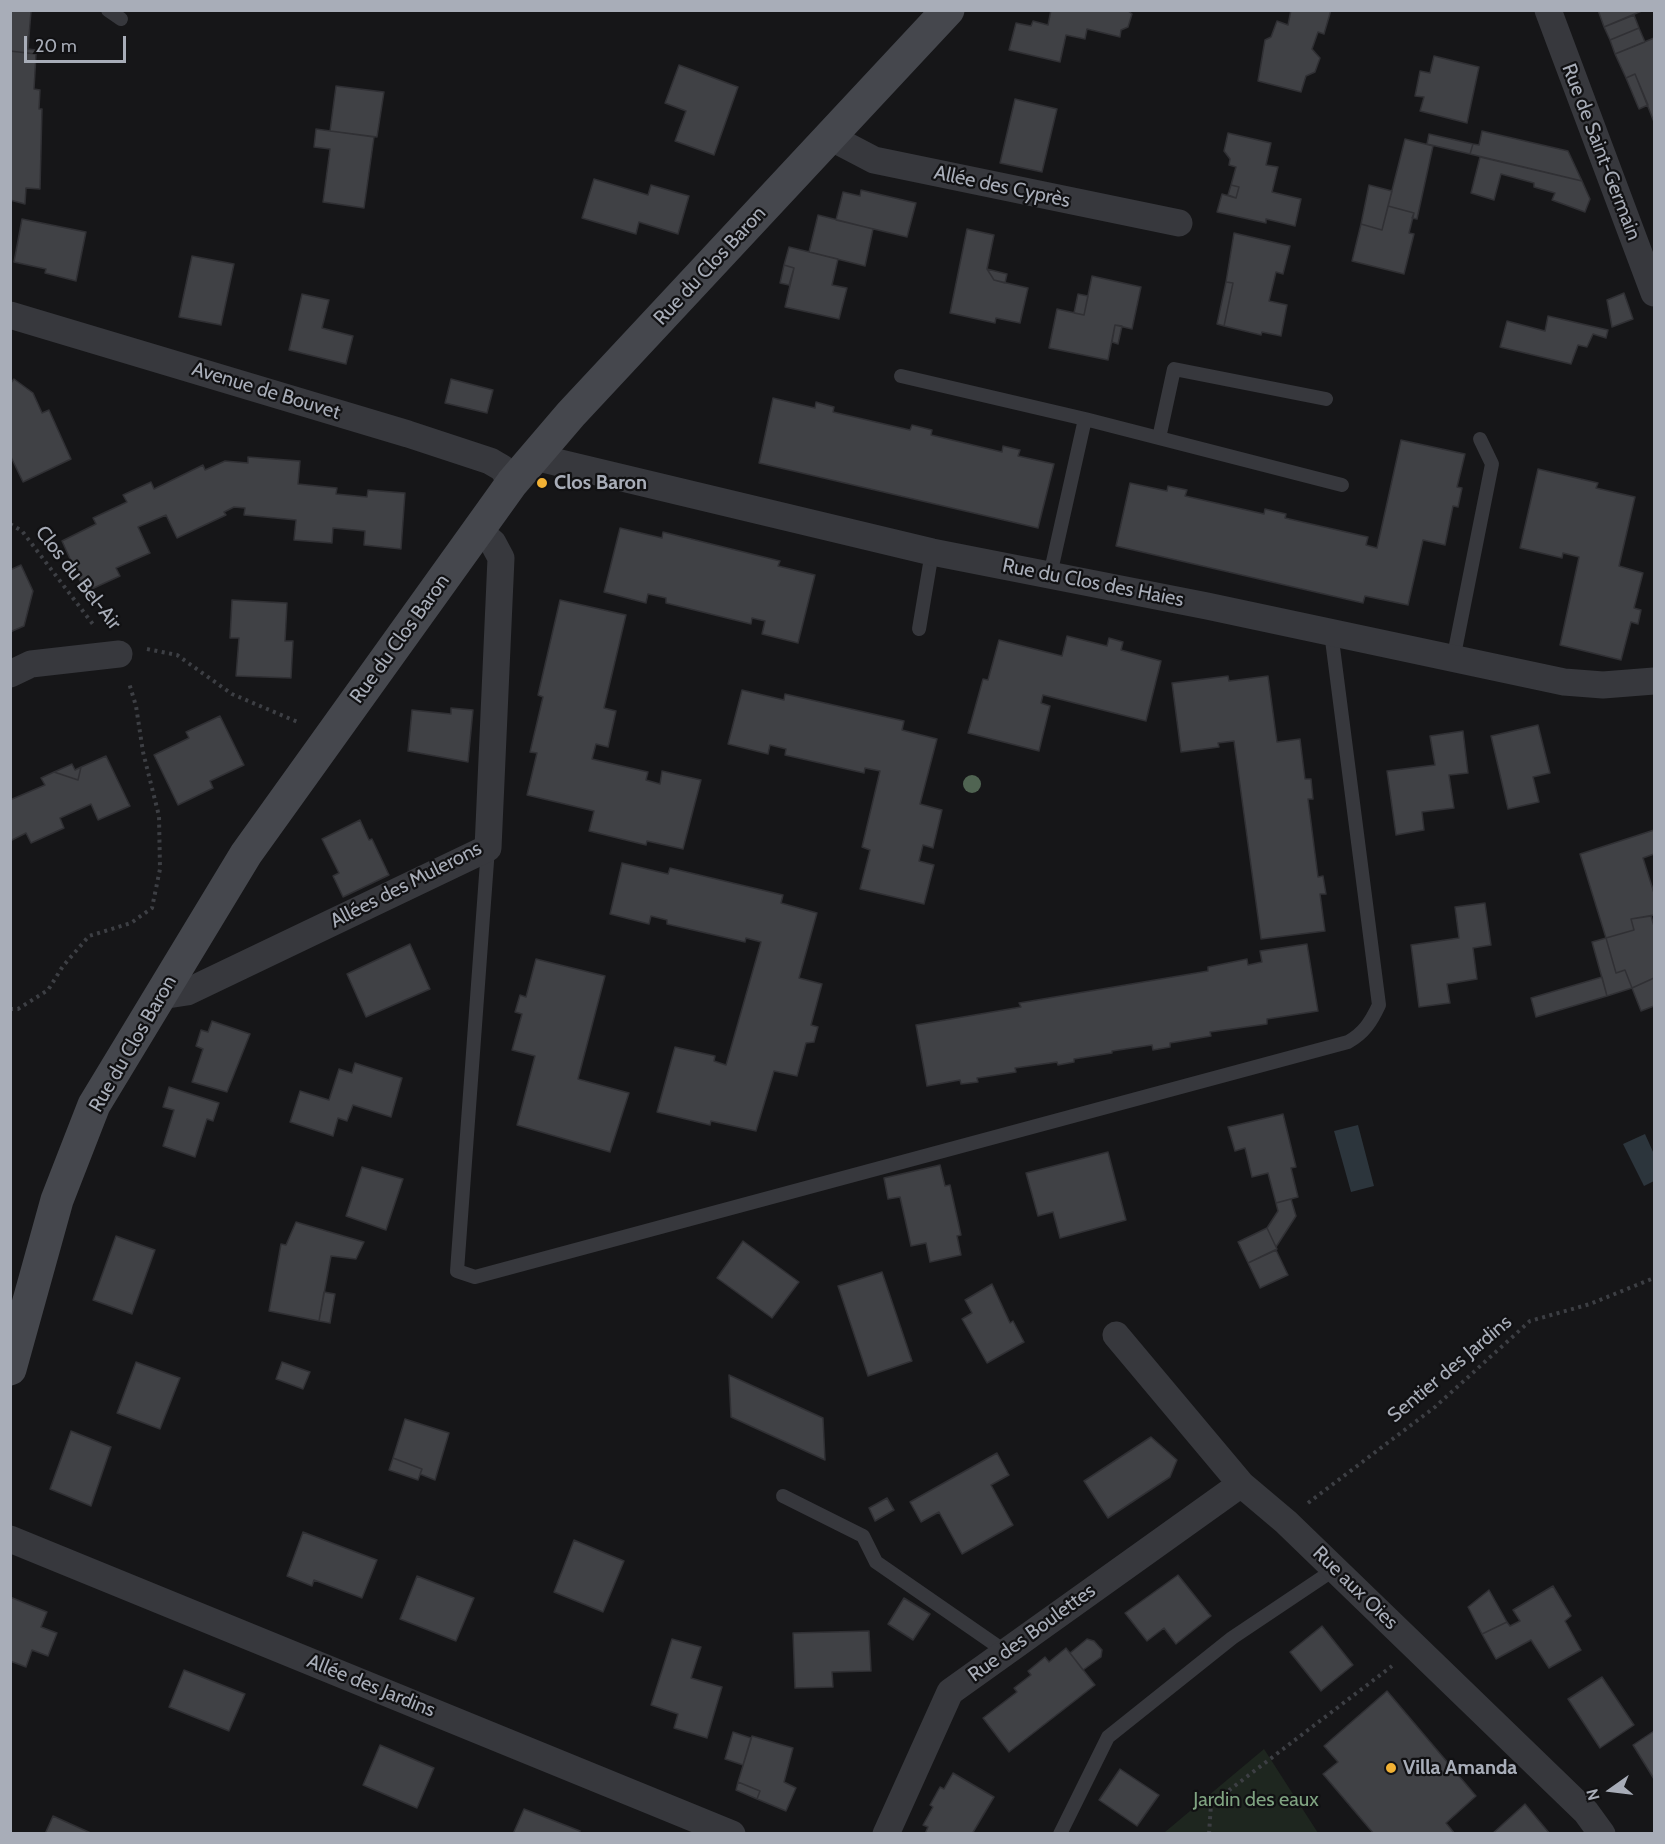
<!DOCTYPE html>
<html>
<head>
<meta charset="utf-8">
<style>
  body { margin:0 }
  #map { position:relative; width:1665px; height:1844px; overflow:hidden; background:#161618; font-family:Cabin,sans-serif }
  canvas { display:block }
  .frame { position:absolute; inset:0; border:12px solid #a8adb8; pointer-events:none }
  .north { position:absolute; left:1581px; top:1760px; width:60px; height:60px; -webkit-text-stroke:4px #111113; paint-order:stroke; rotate:256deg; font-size:16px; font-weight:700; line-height:24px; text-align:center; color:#a8adb8 }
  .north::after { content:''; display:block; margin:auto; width:21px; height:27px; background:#a8adb8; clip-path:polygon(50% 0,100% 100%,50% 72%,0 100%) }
  .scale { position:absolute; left:24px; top:36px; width:102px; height:27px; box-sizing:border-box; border:3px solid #a8adb8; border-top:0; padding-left:8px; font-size:18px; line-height:21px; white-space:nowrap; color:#a8adb8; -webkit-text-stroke:4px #111113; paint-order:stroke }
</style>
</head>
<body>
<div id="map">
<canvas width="1665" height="1844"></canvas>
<div class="frame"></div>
<div class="north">N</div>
<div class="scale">20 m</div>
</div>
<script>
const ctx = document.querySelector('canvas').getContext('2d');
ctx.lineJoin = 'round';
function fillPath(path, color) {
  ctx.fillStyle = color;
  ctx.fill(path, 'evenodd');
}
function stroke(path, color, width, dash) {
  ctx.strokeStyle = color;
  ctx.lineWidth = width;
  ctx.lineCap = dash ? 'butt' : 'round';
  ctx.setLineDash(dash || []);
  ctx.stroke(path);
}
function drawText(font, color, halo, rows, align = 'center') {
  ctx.font = font + ' Cabin,sans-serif';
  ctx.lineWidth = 4.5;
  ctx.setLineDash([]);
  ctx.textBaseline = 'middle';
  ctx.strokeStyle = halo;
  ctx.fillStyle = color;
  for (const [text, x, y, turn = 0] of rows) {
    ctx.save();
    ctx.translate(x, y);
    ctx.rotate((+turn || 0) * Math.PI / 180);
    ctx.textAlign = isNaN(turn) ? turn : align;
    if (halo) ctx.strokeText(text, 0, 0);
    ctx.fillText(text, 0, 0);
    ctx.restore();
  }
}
fillPath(new Path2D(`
  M1264 1749 1318 1833H1164L1165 1832Z`), '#1e261f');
fillPath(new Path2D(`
  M1358 1125 1374 1186 1351 1192 1334 1131Z
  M1645 1134 1654 1154V1181L1644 1186 1623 1144Z`), '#2c353c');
const building = new Path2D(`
  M10 10 31 11 28 49 36 50V54L10 51Z
  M1051 10H1127L1132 14 1128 27 1121 30 1120 37 1087 29 1085 39 1066 35 1060 62 1009 50 1016 23 1031 26 1033 21 1048 25Z
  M1291 10H1331L1324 34 1318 32 1312 49 1320 58 1315 72 1306 76 1301 92 1258 81 1265 40 1271 37 1277 21 1288 25Z
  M1598 10H1644L1604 27Z
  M1634 15 1639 28 1610 40 1604 27Z
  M1639 28 1645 42 1615 54 1610 40Z
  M1654 38V122L1635 74 1626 78 1615 54Z
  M10 51 36 54 34 89 40 90 39 109H42L40 189 26 188 25 204 10 200Z
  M1434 56 1479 67 1467 123 1420 111 1424 97 1415 96 1420 71 1430 73Z
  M679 65 738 87 714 155 675 141 686 111 665 103Z
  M1635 74 1648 105 1639 109 1626 78Z
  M336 86 384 92 377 137 330 131Z
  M1015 99 1057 109 1042 172 1000 163Z
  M316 129 374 137 364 208 323 202 330 149 314 147Z
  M1482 131 1568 151 1582 181 1470 154 1473 144 1479 145Z
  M1228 133 1271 143 1266 165 1278 167 1272 192 1301 199 1295 226 1266 219V223L1217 212 1222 194 1236 198 1239 187 1231 185 1236 167 1229 165 1230 159 1224 151Z
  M1429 134 1473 144 1470 154 1427 144Z
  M1405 139 1433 146 1417 219 1412 218 1414 213 1388 206Z
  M1480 157 1582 181 1590 199 1585 212 1552 200 1555 193 1534 187V183L1501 174 1494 200 1471 193Z
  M594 179 648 195 651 185 689 196 678 234 639 222 636 234 582 218Z
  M1231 185 1239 187 1236 198 1228 195Z
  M1369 185 1392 191 1382 230 1361 224Z
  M861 190 916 203 907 237 836 220 843 192 860 196Z
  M1388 206 1414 213 1409 233 1414 234 1404 274 1352 261 1361 224 1382 230Z
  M818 215 873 229 865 266 809 252Z
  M22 219 86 232 76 281 45 273 46 269 14 262Z
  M967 229 994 235 987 269 994 280 1028 288 1020 323 996 318 995 323 950 313Z
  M1234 233 1290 246 1283 274 1276 272 1269 301 1287 305 1281 336 1262 332 1261 335 1224 326 1233 283 1226 282Z
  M789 247 838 259 832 285 847 288 839 319 785 307 794 268 784 265Z
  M192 256 234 264 221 325 179 317Z
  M784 265 794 268 789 285 780 283Z
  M987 269 1007 274 1005 283 994 280Z
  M1092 276 1141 287 1132 329 1115 325 1108 360 1049 348 1057 309 1084 315Z
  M1226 282 1233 283 1224 326 1217 324Z
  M1624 293 1633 319 1612 327 1607 300Z
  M302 294 329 300 322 328 353 336 346 364 289 350Z
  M1078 294 1088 296 1084 315 1074 313Z
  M1548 316 1608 330 1606 338 1593 334 1587 347 1578 345 1571 364 1500 347 1507 321 1545 331Z
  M1115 325 1122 326 1118 344 1112 342Z
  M14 379 33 393 42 413 49 410 71 459 23 482 10 455V384Z
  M451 379 493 390 487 413 445 403Z
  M773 398 815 408 816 402 834 407 833 412 910 430 912 425 932 430 931 435 1002 452 1003 446 1020 450 1018 456 1054 464 1038 528 759 463Z
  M1401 440 1465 454 1457 487 1462 488 1458 507 1453 506 1445 545 1423 540 1408 605 1365 596 1363 603 1116 546 1130 483 1167 491 1168 486 1187 490 1185 496 1264 514 1265 509 1286 514 1285 518 1368 537 1366 545 1377 548Z
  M248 457 300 461 298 484 337 488 336 494 367 497 368 490 405 493 401 549 364 545 365 531 333 528 332 543 294 540 296 520 244 515 245 508 234 507 224 512 226 515 177 538 166 515 138 527 150 553 116 568 120 576 85 592 62 541 96 524 93 518 127 502 123 495 151 482 154 489 203 465 205 470 225 461 248 463Z
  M1538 469 1598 483 1596 488 1635 497 1619 566 1643 573 1634 608 1641 610 1638 624 1631 622 1621 660 1560 645 1579 557 1563 553 1562 558 1520 548Z
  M620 528 662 538 663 532 780 561 778 566 815 575 798 643 762 634 765 621 752 618 751 624 666 603V598L648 594 646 603 604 592Z
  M21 565 33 591 24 626 10 632V570Z
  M232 600 287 603 285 641H293L291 678 236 676 239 638H230Z
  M560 600 626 615 604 708 616 711 608 747 596 744 592 759 648 772 646 780 660 784 662 771 701 780 683 849 647 841 646 845 589 831 594 811 527 795 537 753 530 752 543 697 538 695Z
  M1067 636 1107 646 1109 638 1123 642 1121 650 1161 661 1146 721 1043 695 1041 703 1050 706 1039 751 968 733 983 679 988 680 999 640 1062 656Z
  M1228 676 1229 681 1268 676 1277 742 1300 739 1305 779H1311L1313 799H1308L1318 877 1323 876 1326 894H1320L1325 931 1261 939 1234 741 1218 743 1219 747 1181 752 1172 683Z
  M742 690 784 700 785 694 904 721 902 730 937 739 920 804 942 810 933 848 923 845 919 861 934 865 924 904 860 889 870 850 862 847 880 771 865 768 864 773 785 755 786 749 770 745 768 754 728 744Z
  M451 708 473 710 468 762 408 751 412 710 451 714Z
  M220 716 244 765 210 781 213 788 178 805 154 755 189 738 186 732Z
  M1538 725 1550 773 1533 777 1539 802 1508 809 1491 736Z
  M1463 731 1468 773 1449 775 1454 808 1422 812 1424 830 1396 835 1387 771 1435 765 1430 736Z
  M106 756 130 806 98 820 91 804 60 818 64 828 31 843 26 833 10 841V800L45 785 41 778 54 772 78 780 81 767Z
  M72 764 75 770 81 767 78 780 54 772Z
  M360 820 369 840 372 839 389 875 343 897 333 876 339 873 322 839Z
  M1654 830V854L1643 858 1654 893V915L1631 919 1634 930 1606 938 1580 854Z
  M622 863 668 874 670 868 783 895 781 903 817 913 799 978 822 984 811 1025 818 1027 814 1042 806 1043 797 1076 774 1071 756 1131 711 1121 710 1125 657 1112 675 1047 715 1056 714 1061 726 1065 761 942 746 938 745 942 667 924V920L651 916 649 924 610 914Z
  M1485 903 1491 945 1473 948 1477 979 1447 984 1450 1003 1419 1007 1411 945 1459 938 1455 907Z
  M1651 916 1654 926V978L1632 988 1625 970 1616 973 1606 938 1634 930 1631 919Z
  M1606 938 1616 973 1625 970 1632 988 1607 996 1592 942Z
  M410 944 430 989 366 1017 347 974Z
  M1307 944 1318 1011 1267 1019V1024L1210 1032 1211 1036 1170 1043V1047L1153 1050 1152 1045 1112 1051V1053L1074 1059V1062L1058 1065 1057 1062 1015 1068 1016 1072 977 1078 978 1082 961 1084 960 1080 927 1086 916 1025 1021 1007 1019 1003 1208 971V967L1247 959 1248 965 1262 962 1260 951Z
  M536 959 605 976 578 1079 629 1093 610 1152 517 1125 535 1056 512 1050 522 1014 515 1012 520 995 526 997Z
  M1602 977 1607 996 1536 1017 1531 998Z
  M1654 978V1006L1641 1011 1632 988Z
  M212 1021 250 1034 227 1092 192 1082 203 1049 196 1046 201 1030 208 1032Z
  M355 1063 402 1078 391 1117 353 1105 347 1121 338 1118 333 1136 290 1122 300 1091 329 1100 339 1069 352 1073Z
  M169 1087 219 1103 213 1121 207 1119 195 1157 163 1146 174 1110 163 1107Z
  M1283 1114 1296 1167 1291 1168 1298 1197 1276 1203 1268 1173 1252 1177 1245 1148 1235 1151 1228 1127Z
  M1108 1152 1126 1220 1060 1238 1053 1212 1038 1216 1026 1173Z
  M940 1165 945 1186 950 1185 961 1235 957 1236 961 1255 930 1262 926 1243 911 1246 900 1197 888 1199 884 1178Z
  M362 1167 403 1179 386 1230 346 1216Z
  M1291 1199 1296 1216 1276 1247 1267 1228 1278 1211 1276 1203Z
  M296 1222 364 1242 356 1259 331 1256 319 1321 269 1311 281 1244 286 1245Z
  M1267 1228 1277 1249 1248 1263 1238 1242Z
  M116 1236 155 1250 132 1314 93 1300Z
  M743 1241 799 1282 772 1318 717 1278Z
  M1276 1250 1288 1275 1260 1288 1248 1263Z
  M882 1272 912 1361 868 1376 838 1286Z
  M992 1284 1010 1323 1013 1321 1024 1342 987 1363 962 1319 972 1313 965 1300Z
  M324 1292 335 1294 330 1323 319 1321Z
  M136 1362 180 1378 160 1429 117 1413Z
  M282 1362 310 1372 303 1389 276 1379Z
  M729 1375 823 1418 825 1460 731 1417Z
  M405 1419 449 1433 435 1480 420 1474 422 1469 393 1458Z
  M71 1431 111 1447 91 1506 50 1489Z
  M1151 1437 1177 1460 1170 1477 1108 1518 1084 1481Z
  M997 1453 1009 1475 991 1485 1013 1525 962 1554 939 1512 921 1522 910 1502Z
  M393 1458 422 1469 418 1480 389 1470Z
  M887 1498 894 1510 875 1521 869 1508Z
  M303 1532 377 1560 362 1598 314 1580 312 1586 287 1576Z
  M574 1540 624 1561 603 1612 554 1592Z
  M1178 1575 1211 1616 1176 1644 1164 1628 1147 1641 1125 1613Z
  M417 1576 474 1598 456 1641 400 1619Z
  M1553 1586 1571 1616 1565 1621 1581 1650 1549 1668 1531 1640 1496 1659 1482 1634 1507 1622 1510 1626 1520 1621 1513 1610Z
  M1489 1590 1507 1622 1482 1634 1468 1607Z
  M10 1597 47 1612 41 1627 57 1633 48 1656 32 1650 26 1667 10 1661Z
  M904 1598 930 1614 913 1640 888 1624Z
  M1322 1626 1353 1665 1321 1691 1290 1652Z
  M869 1631 871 1671 832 1672 833 1687 795 1688 793 1633Z
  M672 1639 701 1647 691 1678 722 1687 707 1738 674 1728 678 1714 651 1705Z
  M1087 1639 1094 1641 1102 1650 1101 1657 1083 1670 1070 1653Z
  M1066 1648 1095 1685 1009 1752 983 1718 1017 1692 1014 1688 1031 1675 1028 1671 1045 1657 1049 1662Z
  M184 1670 245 1694 229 1731 169 1707Z
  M1602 1677 1634 1725 1600 1748 1568 1699Z
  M1387 1691 1476 1796 1446 1823 1455 1834H1374L1323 1774 1338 1762 1324 1746Z
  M1654 1731V1779L1633 1745Z
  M733 1732 751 1738 743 1765 725 1759Z
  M752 1736 793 1748 784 1782 796 1788 786 1811 757 1799 760 1791 738 1782Z
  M380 1745 434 1768 417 1808 363 1785Z
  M1120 1769 1159 1795 1137 1826 1099 1800Z
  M953 1773 994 1797 972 1834H925L928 1827 923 1825 933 1807 930 1805 940 1787 944 1789Z
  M738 1782 760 1791 757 1799 736 1790Z
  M1525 1804 1550 1834H1492Z
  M524 1809 580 1831 579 1834H513Z
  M53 1816 93 1834H45Z`);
fillPath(building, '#404145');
stroke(building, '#303034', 1.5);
stroke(new Path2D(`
  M10 524 22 531 95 627
  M147 649 177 655 232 694 300 723
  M10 1009H18L48 990 63 966 89 936 131 923 152 908 160 869 159 816 143 752 136 706 129 683
  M1308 1503 1435 1407 1530 1321 1590 1304 1654 1278
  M1209 1834 1211 1804 1392 1666`), '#3d3f44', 4, [3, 4.5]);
stroke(new Path2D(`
  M108 10 121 19
  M901 376 1085 419 1050 575
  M1085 419 1342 485
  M1159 438 1174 369 1326 399
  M919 629 932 552
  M1453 660 1492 464 1480 439
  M488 848 457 1271 475 1277 1348 1042C1364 1033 1371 1022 1379 1005L1331 632
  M783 1496 863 1536 876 1562 1006 1652
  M1060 1834 1108 1737 1232 1638 1335 1569`), '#37383d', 14);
stroke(new Path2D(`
  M1548 10 1654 293
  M830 137 874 160 1179 223
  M10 315 408 434 490 461 502 468 512 483
  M535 457 932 552 1207 606 1564 682 1603 685 1654 681
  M10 674 31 664 119 654
  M161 996 187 992 488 848 501 558 493 543 478 530
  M1116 1335 1241 1484 1286 1522 1586 1812 1602 1834
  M10 1539 732 1834
  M886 1834 950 1692 1241 1484`), '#37383d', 27);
stroke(new Path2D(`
  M10 1369 57 1200 94 1105 246 854 512 483 571 414 948 10`), '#45474d', 33);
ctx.fillStyle = '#506452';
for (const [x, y] of [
  [972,784]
]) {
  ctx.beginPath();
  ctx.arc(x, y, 9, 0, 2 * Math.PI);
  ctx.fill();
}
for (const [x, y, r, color] of [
  [542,483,6,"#f2b134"],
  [1391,1768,6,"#f2b134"]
]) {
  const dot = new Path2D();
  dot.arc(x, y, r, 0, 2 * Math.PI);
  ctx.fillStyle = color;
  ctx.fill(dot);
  stroke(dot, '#111113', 2);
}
drawText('20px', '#a8adb8', '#111113', [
  ["Rue de Saint-Germain",1601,152,69],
  ["Allée des Cyprès",1002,187,12],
  ["Rue du Clos Baron",710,266,-47],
  ["Avenue de Bouvet",266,391,17],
  ["Clos du Bel-Air",78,578,52],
  ["Rue du Clos des Haies",1093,583,11],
  ["Rue du Clos Baron",400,639,-54],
  ["Allées des Mulerons",406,885,-27],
  ["Rue du Clos Baron",133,1044,-60],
  ["Sentier des Jardins",1450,1369,-40],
  ["Rue aux Oies",1355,1588,44],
  ["Rue des Boulettes",1032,1633,-36],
  ["Allée des Jardins",371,1686,22]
]);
drawText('bold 20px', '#a8adb8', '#111113', [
  ["Clos Baron",554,483],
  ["Villa Amanda",1403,1768]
], 'left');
drawText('20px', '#7fa381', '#111113', [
  ["Jardin des eaux",1256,1800]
]);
</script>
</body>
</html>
